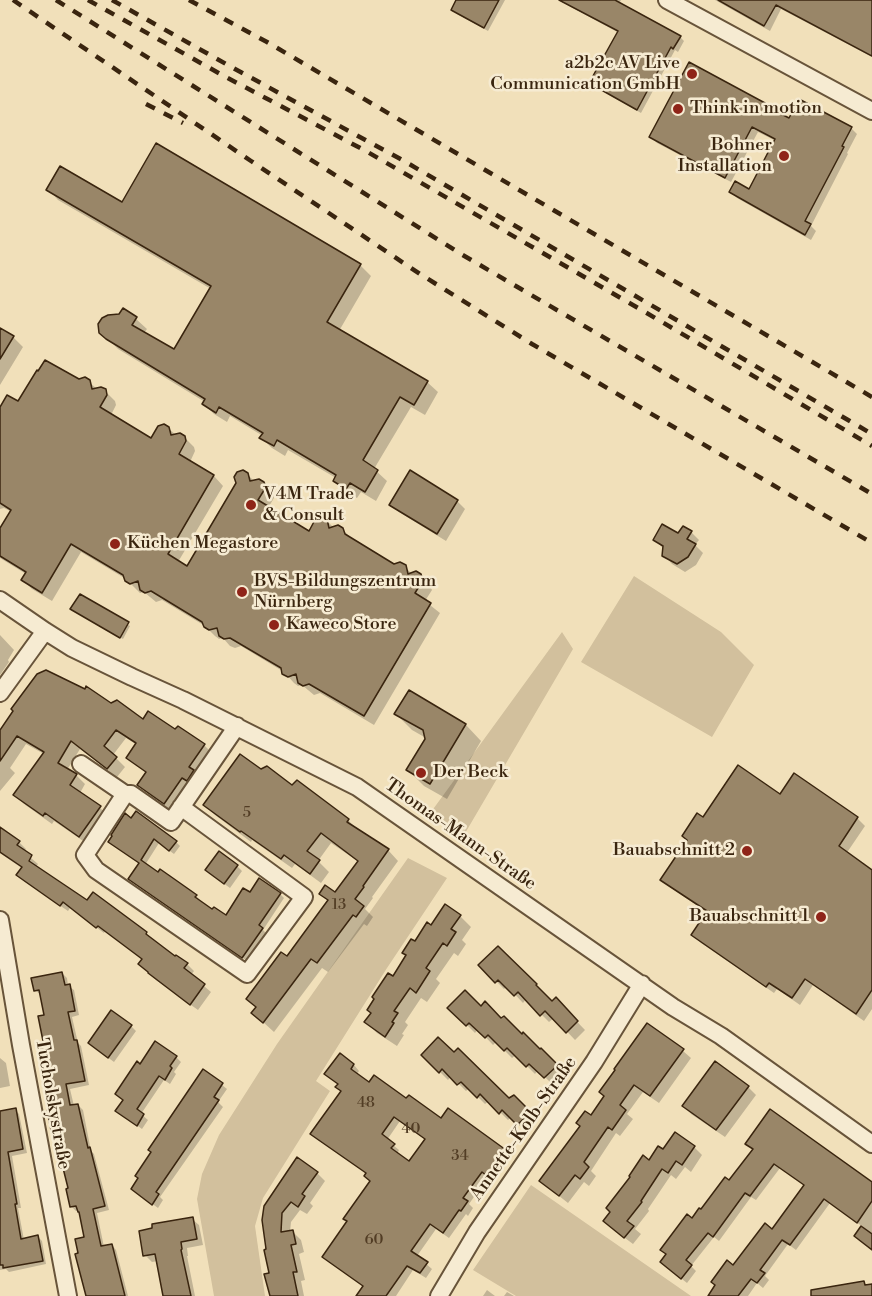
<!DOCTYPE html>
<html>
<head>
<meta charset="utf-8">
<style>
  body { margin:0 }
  canvas { display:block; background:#f1e0ba }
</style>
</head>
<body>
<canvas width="872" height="1296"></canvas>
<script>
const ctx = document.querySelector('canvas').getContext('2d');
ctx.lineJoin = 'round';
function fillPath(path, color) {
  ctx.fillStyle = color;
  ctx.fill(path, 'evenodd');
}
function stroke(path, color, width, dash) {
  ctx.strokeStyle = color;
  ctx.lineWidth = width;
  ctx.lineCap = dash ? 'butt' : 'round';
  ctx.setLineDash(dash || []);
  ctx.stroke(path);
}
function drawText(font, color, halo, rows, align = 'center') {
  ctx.font = font + ' "Libre Bodoni",serif';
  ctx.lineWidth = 5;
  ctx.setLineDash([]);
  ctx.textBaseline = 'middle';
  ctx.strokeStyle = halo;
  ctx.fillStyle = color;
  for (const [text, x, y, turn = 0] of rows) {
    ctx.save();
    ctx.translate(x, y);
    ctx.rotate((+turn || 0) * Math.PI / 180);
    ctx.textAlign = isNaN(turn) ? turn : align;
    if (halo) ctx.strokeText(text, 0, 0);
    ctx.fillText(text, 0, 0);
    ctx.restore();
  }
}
fillPath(new Path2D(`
  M634 576 721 632 754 665 712 737 581 662Z
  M562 632 573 649 464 835 431 812Z
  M408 858 447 878 387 968 316 1081 330 1091 263 1198 255 1226 265 1296H214L197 1199 202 1174 219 1135 277 1044Z
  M531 1185 691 1296H516L473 1270Z`), '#d2c09d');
fillPath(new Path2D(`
  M458 0H505L488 31 457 14 452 10Z
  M558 0H621L619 4 680 37 684 41 678 52 675 50 641 113 595 87 591 83 619 33Z
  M715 0H872V57L781 9 770 31Z
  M764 104 771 110 790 120 851 128 857 134 847 153 848 154 811 226 816 231 811 240 737 198 731 192 749 191 776 141 758 132 731 182 657 143 651 137Z
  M156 146 360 265 371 276 339 331 427 382 438 392 425 415 411 407 374 469 387 481 376 501 361 492 357 498 345 491 335 481 336 478 288 450 285 456 272 448 261 438 263 436 230 416 227 422 214 414 204 404 205 402 118 349 101 332 120 316 123 311 136 319 147 329 144 333 175 351 211 289 58 200 48 189 122 204Z
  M0 330 13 337 23 347 0 385Z
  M79 381 89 382 97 389 105 391 115 401 116 405 111 415 152 440 168 428 176 435 184 437 194 447 195 451 190 462 214 476 223 486 178 562 188 568 247 474 255 482 263 483 273 493 274 498 268 508 310 533 326 520 334 528 342 529 352 539 394 566 405 567 412 574 420 576 430 586 432 590 425 601 440 613 374 725 320 693 314 695 302 685 298 686 294 683 284 672 241 646 235 648 230 646 223 638 219 639 215 636 205 626 162 600 156 602 144 592 140 593 126 579 81 552 52 601 32 589 23 580 26 574 0 558V531L12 512 4 508 0 509V410Z
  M457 501 465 509 446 541 399 512 391 505Z
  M691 532 699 540 695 545 703 553 696 565 685 572 672 564 664 555V549L655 540Z
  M80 596 130 626 123 639 74 611Z
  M0 635 14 650 8 660 9 662 0 675Z
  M409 692 466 725 481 741 447 799 424 786 408 770 426 738 412 730 396 714Z
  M111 705 143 721 175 731 204 745 213 754 173 812 148 794 139 785 147 773 137 766 128 757 137 745 126 738 113 755 125 767 117 777 80 749 67 770 76 775 85 784 80 793 100 808 109 816 89 845 54 821 52 824 24 804 15 795 44 754 26 744 10 768 15 773 0 791V733Z
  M260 771 293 787 348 820 358 830 388 850 398 861 372 897 373 898 365 909 373 917 367 926 364 924 328 972 322 968 274 1032 253 1013 257 1008 248 999 287 958 329 902 321 894H336L359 862 331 843 318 861 329 872 321 883 295 864 292 868 252 840 251 842 215 815 205 805Z
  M794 775 857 818 865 826 846 854 872 871V1009L864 1021 813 985 800 1005 777 989 774 993 701 943 693 935 708 913 670 887 662 880 703 819 780 796Z
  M125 816 176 842 180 846 174 854 159 843 145 865 196 896 200 900 199 902 213 911 226 917 250 894H280L284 898 263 930 266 933 247 961 134 883 130 879 140 864 115 846Z
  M0 829 19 842 26 849 24 852 38 864 36 867 87 902 146 933 153 940 152 941 187 964 194 971 191 975 211 992 198 1010 156 980 140 964 143 960 105 931 104 933 70 908 68 911 25 882 18 875 23 869 0 853Z
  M237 866 242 871 230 888 212 875Z
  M460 916 471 927 462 940 466 944 458 956 454 953 436 979 440 983 427 1002 421 998 405 1022 408 1025 402 1034 404 1035 397 1046 377 1033 366 1022 415 943 432 927Z
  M480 965 552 1003 556 1000 585 1030 575 1040 554 1018 549 1022 526 999 523 1003 507 986 504 989Z
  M62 973 67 978 68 986 74 990 79 1015 72 1017 78 1043 81 1046 89 1085 70 1089 74 1106 78 1105 83 1110 91 1151 94 1154 109 1210 97 1213 104 1247 112 1245 116 1250 128 1296H88L86 1238 79 1210 76 1211 71 1206 70 1189 59 1144 55 1139 46 1047V1016L41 995 35 990Z
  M450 1008H481L501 1020 541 1050 564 1074 553 1085 538 1070 535 1074 516 1055 512 1058 496 1042 493 1045 478 1029 475 1033Z
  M131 1026 136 1031 114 1062 95 1048Z
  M683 1051 691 1058 659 1103 643 1092 627 1114 633 1119 620 1136 616 1133 591 1171 596 1176 589 1186 584 1182 568 1203 549 1188 591 1117 606 1097Z
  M340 1055 354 1065 359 1071 356 1075 369 1084 406 1100 441 1120 449 1110 505 1152 511 1157 493 1181 488 1177 469 1204 473 1208 468 1216 466 1214 449 1238 436 1229 417 1256 432 1269 426 1278 413 1270 396 1296H358L364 1287 330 1263 324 1257 348 1222 371 1182 367 1174 318 1140 312 1134 342 1092 337 1087 339 1085 326 1074ZM400 1121 426 1140 410 1163 397 1154 399 1150 387 1140Z
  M423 1055 509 1100 513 1097 537 1120 526 1132 511 1117 508 1120 489 1101 485 1104 469 1088 466 1091 451 1076 448 1080Z
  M176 1057 181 1062 174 1072 176 1074 170 1084 164 1080 141 1114 148 1120 142 1129 117 1111 124 1101 117 1094 141 1066Z
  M0 1058 6 1063 10 1086 0 1088Z
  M716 1063 748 1087 756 1095 725 1137 691 1114 684 1106Z
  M222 1085 227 1089 218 1102 223 1107 160 1197 163 1200 158 1208 132 1189Z
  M15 1110 19 1114 27 1153 12 1156 21 1208H18L24 1240 38 1237 42 1241 46 1264 9 1272 6 1269 0 1270V1113Z
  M747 1144 872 1184V1249L856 1236 863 1227 830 1203 796 1250 788 1244 765 1276 769 1280 763 1288 757 1283 748 1296H711L734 1267 772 1231 805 1186 780 1168 756 1200 751 1197 719 1241 714 1237 691 1266 696 1271 687 1283 667 1267 692 1220 729 1183 754 1150Z
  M694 1147 702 1155 691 1172 685 1167 676 1179 671 1175 648 1209 649 1211 635 1229 641 1234 633 1244 613 1229 650 1162 663 1151Z
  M317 1173 325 1181 310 1203 313 1206 307 1214 300 1210 291 1222 290 1232 292 1231 301 1240 304 1252 299 1254 305 1280 301 1281 304 1296H271V1274L264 1220Z
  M192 1219 199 1225 203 1245 187 1248 188 1256H187L195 1296H165L158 1261 152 1262 145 1255Z
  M487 1290 495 1296H483Z
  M507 1292 514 1296H504Z`), '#0003');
const building = new Path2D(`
  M456 0H499L484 28 451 10Z
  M559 0H615L681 36 673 49 671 47 637 110 589 83 618 31Z
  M718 0H872V56L776 5 764 26Z
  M689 62 765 103 764 105 789 118 799 99 852 127 842 146 844 147 805 221 811 224 805 235 729 192 735 181 749 189 775 139 752 127 725 178 649 137Z
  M156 143 361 264 327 322 428 381 414 405 400 397 363 460 378 470 365 492 350 483 346 489 333 481 336 475 277 440 274 446 259 438 263 433 219 407 216 413 202 404 205 399 106 339 99 333 98 324 102 318 108 315 119 314 123 308 137 317 132 325 174 349 211 286 46 190 60 166 122 202Z
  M0 328 14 336 0 359Z
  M45 360 79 379 85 377 90 380 92 389 101 387 106 389 107 395 100 407 151 438 158 426 164 424 169 427 171 435 180 433 185 436 186 441 179 454 214 475 168 554 187 566 236 483 234 477 237 472 243 470 248 473 250 481 259 479 264 482 266 487 258 500 309 531 316 518 322 516 327 519 329 528 338 525 343 528 345 534 394 564 400 562 406 565 408 574 416 571 421 574 423 580 415 593 431 603 364 716 309 684 303 686 298 683 296 674 288 677 282 674 281 668 230 638 224 639 219 636 217 628 209 630 204 627 202 622 151 591 145 593 140 590 138 581 130 584 125 581 123 575 71 544 42 593 21 580 26 572 0 556V528L11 510 0 503V407L7 395 18 401 37 370 38 371Z
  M410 470 458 500 437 534 389 505Z
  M662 524 678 533 683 526 692 531 687 539 696 544 688 557 677 564 662 556 663 546 653 540Z
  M80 594 129 622 120 638 70 609Z
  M46 670 85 689 86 686 111 703 117 700 143 719 148 711 175 729 178 726 205 744 189 767 194 770 187 781 182 778 164 804 137 785 146 772 126 758 136 743 116 730 104 746 117 757 107 769 71 741 58 763 77 774 70 785 101 806 79 837 45 813 43 816 13 795 44 752 17 736 0 761V730L13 711 11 709 37 674Z
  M409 690 466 724 430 784 406 770 425 739 423 730 394 714Z
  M240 754 261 769 267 766 292 785 297 780 349 819 347 822 389 849 363 886 364 887 355 899 364 906 356 917 353 915 317 963 311 959 263 1023 251 1013 256 1007 246 999 281 952 287 956 328 900 319 894 325 885 335 892 358 861 321 833 307 851 320 860 310 874 284 855 281 859 241 831 240 832 203 805Z
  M738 765 780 794 794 773 858 817 839 846 872 870V990L856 1014 805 979 792 998 769 983 766 987 691 935 707 911 660 880 687 840 682 836 697 813 703 817Z
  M136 811 177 841 169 851 154 839 141 860 158 872 160 869 170 876 197 895 195 897 212 909 214 907 226 915 243 888 250 892 259 878 281 893 259 925 263 928 242 958 128 879 139 863 108 842 112 836 111 835 125 813 131 818Z
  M0 827 20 841 17 845 32 855 29 861 87 900 93 892 147 932 146 934 175 956 176 955 188 963 184 968 205 984 190 1005 148 973V972L138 964 142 959 98 926 96 928 63 902 60 906 16 875 22 867 0 852Z
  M219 851 238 865 224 884 205 870Z
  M445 904 461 915 451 929 456 932 447 946 443 943 426 968 430 971 416 993 410 988 394 1011 398 1013 392 1022 394 1023 385 1037 364 1022 371 1013 367 1010 374 999 372 997 388 973 393 976 406 955 402 953 411 939 415 941 427 922 431 925Z
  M498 946 537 984 536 985 552 1001 556 997 578 1021 566 1033 545 1011 540 1016 518 992 514 996 498 980 495 983 478 965Z
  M62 972 65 985 70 984 75 1011 68 1012 74 1040H77L85 1081 66 1084 70 1105 78 1104 88 1148 90 1147 105 1206 93 1209 101 1246 112 1244 125 1296H86L75 1254 78 1253 75 1239 84 1237 79 1212H78L76 1206 70 1207 66 1189 68 1188 56 1140H53L47 1110 51 1109 40 1047 44 1046 38 1016 44 1015 39 990 34 991 31 978Z
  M465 990 481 1006 485 1001 501 1018 504 1016 522 1034 523 1032 540 1049 541 1048 558 1065 544 1078 529 1064 526 1067 507 1048 504 1051 488 1035 485 1038 469 1023 466 1026 447 1008Z
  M111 1010 132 1025 108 1058 88 1043Z
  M647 1023 684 1049 650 1096 634 1085 620 1105 626 1110 612 1130 608 1127 584 1162 589 1167 580 1179 575 1175 559 1196 539 1181 580 1126 576 1123 585 1111 591 1115 604 1096 599 1092 615 1070 614 1069Z
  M438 1037 454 1052 458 1048 509 1098 514 1095 531 1112 517 1125 502 1110 499 1114 480 1094 477 1098 461 1082 457 1085 442 1069 439 1073 421 1055Z
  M155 1041 177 1056 170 1066 172 1068 165 1080 159 1076 137 1109 144 1114 137 1126 115 1111 123 1100 115 1094 137 1061 140 1064Z
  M340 1053 354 1064 351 1069 369 1082 374 1075 406 1098 409 1095 441 1118 448 1108 506 1150 487 1176 482 1172 463 1198 468 1201 461 1211 459 1210 443 1233 430 1224 411 1251 428 1262 420 1273 407 1266 386 1296H356L363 1286 322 1257 347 1221 343 1219 370 1181 364 1176 366 1173 310 1134 341 1091 335 1087 338 1084 324 1074ZM394 1117 425 1139 409 1161 391 1148 395 1144 382 1134Z
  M715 1061 749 1086 716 1130 682 1106Z
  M203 1069 223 1083 214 1097 219 1100 156 1192 159 1194 152 1205 131 1189 138 1178 135 1176 151 1152 148 1150Z
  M16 1108 23 1149 8 1152 17 1204H15L21 1239 38 1235 43 1261 3 1268V1265H0V1111Z
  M770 1109 872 1182V1201L857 1223 824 1199 790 1245 782 1240 760 1270 765 1273 757 1283 751 1279 738 1296H708L715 1285 711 1282 727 1260 733 1265 765 1223 772 1229 804 1185 774 1164 750 1196 745 1193 713 1237 708 1233 686 1260 692 1265 681 1279 660 1262 666 1254 660 1250 687 1214 692 1218 699 1208 701 1209 725 1177 729 1180 753 1149 745 1144Z
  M675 1132 695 1146 682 1165 676 1161 668 1173 662 1169 641 1201 642 1202 627 1221 634 1226 624 1238 603 1221 610 1212 606 1208 630 1177 629 1176 643 1155 649 1160 658 1146 663 1149Z
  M297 1157 318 1172 302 1194 305 1196 298 1207 291 1202 282 1213 281 1232 293 1230 296 1244 291 1245 297 1272H293L298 1296H270L264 1274 269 1273 264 1250 266 1249 262 1220 264 1206Z
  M193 1217 197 1239 181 1242 182 1249 181 1250 191 1296H163L155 1254 143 1256 139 1231 152 1228V1224Z
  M861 1226 872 1234V1250L854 1236Z
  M864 1281 865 1285 872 1284V1296H811V1290Z`);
fillPath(building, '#998668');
stroke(building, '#3a250f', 1.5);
const street = new Path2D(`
  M667 0 872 111
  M0 600 45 631 72 648 132 677 183 700 357 787 673 1007 721 1036 872 1144
  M0 693 45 631
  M81 764 125 794H131L171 822 237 726
  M125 794 85 855 96 870 247 974 304 897 181 807
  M0 920 21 1045 68 1296
  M439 1296 477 1232 594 1062 642 984`);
stroke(street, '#68543a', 20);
stroke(street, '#f6ebd2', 16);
stroke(new Path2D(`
  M13 0 251 161 420 274 532 344 872 543
  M56 0 461 254 872 494
  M88 0 224 76 364 150 645 312 872 446
  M112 0 235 69 404 161 872 434
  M189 0 267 42 872 397
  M146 104 183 123`), '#3a250f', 4.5, [10, 10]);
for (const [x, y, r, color] of [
  [692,74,6,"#8f2418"],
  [678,109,6,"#8f2418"],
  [784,156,6,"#8f2418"],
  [251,505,6,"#8f2418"],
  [115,544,6,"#8f2418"],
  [242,592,6,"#8f2418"],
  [274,625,6,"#8f2418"],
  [421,773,6,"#8f2418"],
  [747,851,6,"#8f2418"],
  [821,917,6,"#8f2418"]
]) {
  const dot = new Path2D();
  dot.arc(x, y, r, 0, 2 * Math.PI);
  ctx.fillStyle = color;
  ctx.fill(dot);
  stroke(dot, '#f6ebd2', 2);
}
drawText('15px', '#523d25', null, [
  ["5",247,813],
  ["13",339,905],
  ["48",366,1103],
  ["40",411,1129],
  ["34",460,1156],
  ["60",374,1240]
]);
drawText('18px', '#3a250f', '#f6ebd2', [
  ["a2b2c AV Live",680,64,"right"],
  ["Communication GmbH",680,85,"right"],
  ["Think in motion",690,109],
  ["Bohner",772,146,"right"],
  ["Installation",772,167,"right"],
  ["V4M Trade",263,495],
  ["& Consult",263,516],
  ["Küchen Megastore",127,544],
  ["BVS-Bildungszentrum",254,582],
  ["Nürnberg",254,603],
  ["Kaweco Store",286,625],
  ["Der Beck",433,773],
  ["Bauabschnitt 2",735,851,"right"],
  ["Bauabschnitt 1",809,917,"right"]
], 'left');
drawText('18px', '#3a250f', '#f6ebd2', [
  ["Thomas-Mann-Straße",460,835,35],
  ["Tucholskystraße",52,1104,80],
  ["Annette-Kolb-Straße",524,1129,-55]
]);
</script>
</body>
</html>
